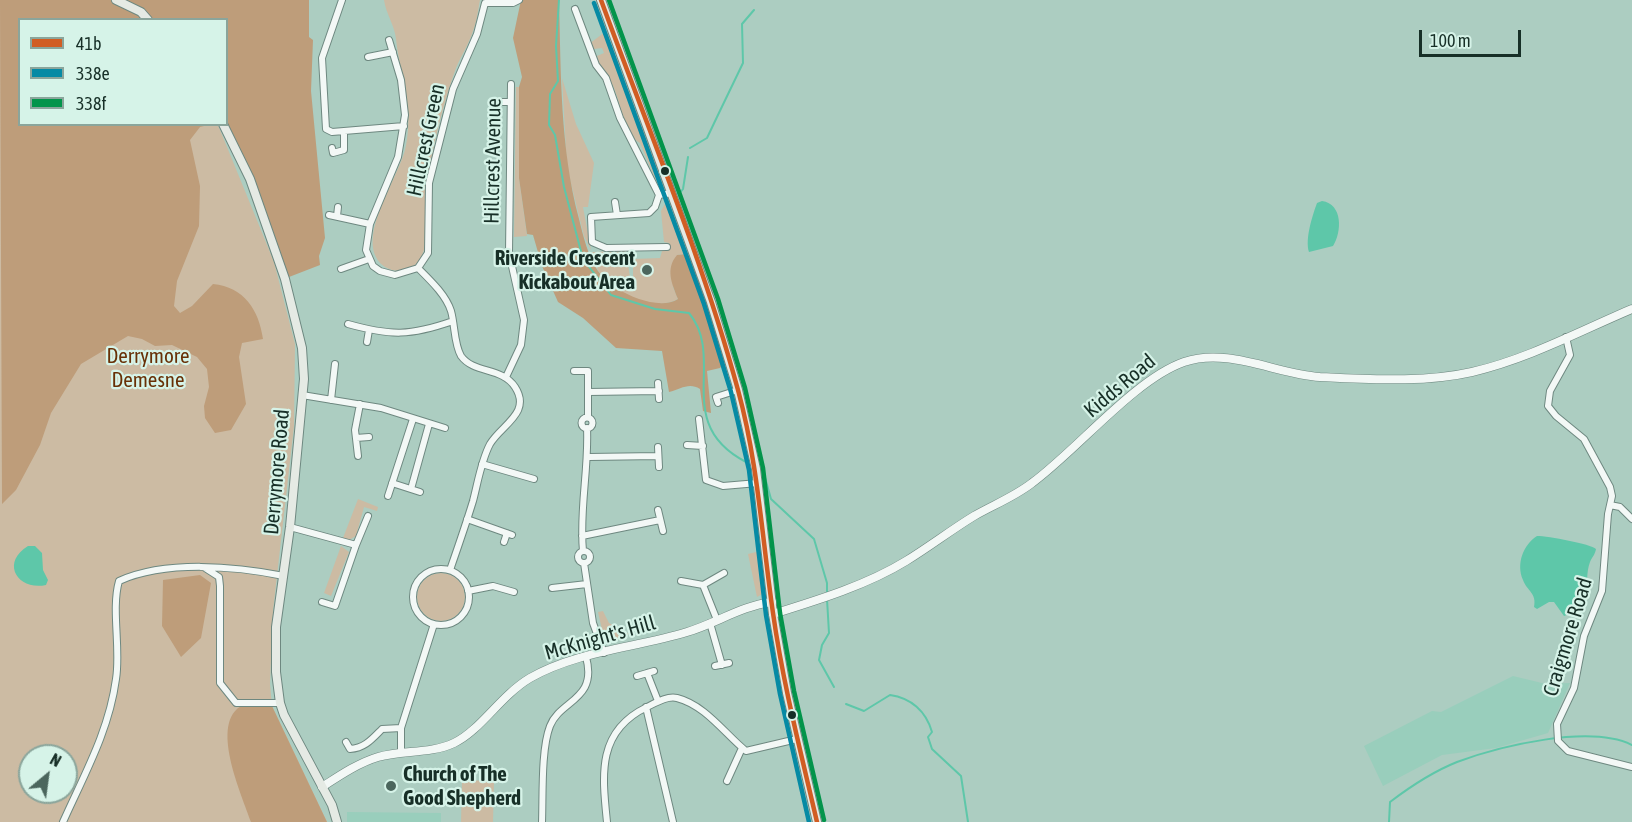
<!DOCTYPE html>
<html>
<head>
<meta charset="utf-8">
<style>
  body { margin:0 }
  #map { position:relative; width:1632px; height:822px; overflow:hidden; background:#accdc1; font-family:"Asap Condensed",sans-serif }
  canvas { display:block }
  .legend { position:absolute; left:18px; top:18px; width:210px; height:108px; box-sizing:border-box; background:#d6f3e8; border:2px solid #8aa59b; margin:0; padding:8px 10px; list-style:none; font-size:18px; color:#172f27 }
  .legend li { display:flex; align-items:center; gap:12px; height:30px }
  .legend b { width:30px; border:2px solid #8aa59b }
  .north { position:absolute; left:18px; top:744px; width:60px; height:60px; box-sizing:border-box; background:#d6f3e8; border:2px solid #8aa59b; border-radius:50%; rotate:29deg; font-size:16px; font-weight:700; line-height:24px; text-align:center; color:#172f27 }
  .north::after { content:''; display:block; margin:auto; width:21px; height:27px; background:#4b665d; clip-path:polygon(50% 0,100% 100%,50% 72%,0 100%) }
  .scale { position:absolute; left:1419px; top:30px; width:102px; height:27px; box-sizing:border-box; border:3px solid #172f27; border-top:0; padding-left:8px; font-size:18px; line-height:21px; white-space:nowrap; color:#172f27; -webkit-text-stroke:4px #d6f3e8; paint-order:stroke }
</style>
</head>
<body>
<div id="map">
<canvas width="1632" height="822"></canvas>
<ul class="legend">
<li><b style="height:8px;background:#d15d23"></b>41b</li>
<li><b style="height:8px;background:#068aa4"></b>338e</li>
<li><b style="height:8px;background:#03944b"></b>338f</li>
</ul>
<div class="north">N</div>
<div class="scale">100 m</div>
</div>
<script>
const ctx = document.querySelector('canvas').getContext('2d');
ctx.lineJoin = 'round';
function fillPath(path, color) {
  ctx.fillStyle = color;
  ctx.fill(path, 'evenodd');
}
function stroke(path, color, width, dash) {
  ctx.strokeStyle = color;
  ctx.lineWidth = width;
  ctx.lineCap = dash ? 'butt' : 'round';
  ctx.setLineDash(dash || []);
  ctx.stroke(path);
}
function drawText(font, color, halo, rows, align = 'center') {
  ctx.font = font + ' "Asap Condensed",sans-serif';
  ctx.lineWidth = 4.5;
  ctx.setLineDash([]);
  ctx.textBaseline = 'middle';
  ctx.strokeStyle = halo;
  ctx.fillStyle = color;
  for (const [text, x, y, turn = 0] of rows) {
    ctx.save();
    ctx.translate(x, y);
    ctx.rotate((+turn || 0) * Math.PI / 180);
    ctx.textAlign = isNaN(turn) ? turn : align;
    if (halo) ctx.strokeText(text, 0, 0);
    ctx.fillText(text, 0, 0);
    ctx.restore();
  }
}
fillPath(new Path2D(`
  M1513 676 1546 684 1570 683 1548 733 1496 748 1442 755 1383 786 1364 746 1432 711 1441 712Z
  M347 812 441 813V822H347Z`), '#99cebc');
fillPath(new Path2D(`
  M0 0 121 20H20V124L218 125 274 262 295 344 294 426 273 611 270 684 272 706 327 822H0ZM30 756H66V792H30Z
  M384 0H480C478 10 477 21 473 31 469 44 461 56 456 68 443 104 433 145 427 183 423 207 433 238 420 259 410 276 384 274 376 257 362 229 397 179 405 150 415 109 400 77 396 39 395 26 386 14 384 0Z
  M605 32 666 188 664 191 660 190 640 143C623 133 621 101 612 84 607 76 598 65 597 56L604 53 602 48 594 49 589 44Z
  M562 78 576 124 594 163 588 207H583L591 250 584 236 567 167Z
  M516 87H519V178L527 236 514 237Z
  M666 202 684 254 677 255 673 287 678 299C654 313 612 293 598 270 595 265 594 258 592 252L626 251 630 277H633V259L660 258 662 251 670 250 669 243 664 242 661 211Z
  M750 492C764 503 763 573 764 593L757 597 748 554 756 552 758 548Z
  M358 499 378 507 377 511 364 507 356 536 349 540 343 538Z
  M341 546 349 552 331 596 324 593Z
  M417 597a24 24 0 1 1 48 0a24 24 0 1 1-48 0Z
  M603 611 609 623 629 634 605 643 598 612Z
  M462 780 494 781 493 822H461Z`), '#ccbba3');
fillPath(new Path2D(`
  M0 0H309V37L313 40 311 91 325 238 319 256 320 265 289 277 226 124V20H20V124L208 125 200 127 190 140 200 186 199 226 177 281 174 306 180 313 192 306 213 284C244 287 259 310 263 339L242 343 239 357 246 404 231 430 215 433 205 418 204 406 209 387 207 369 197 357 172 345 155 346 142 339 128 336 81 364 51 413 40 445 16 490 2 504Z
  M521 0H559C561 74 560 147 579 219 583 235 588 257 598 271 608 285 623 293 639 299 651 303 667 306 678 299 672 284 665 269 677 255L687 254 690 258 722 343 726 361 720 368 707 371 711 413 703 411 700 389C689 382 681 389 669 392L662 351 616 348 583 318 558 302 542 266 533 235 527 234 519 178V87L522 77 513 38Z
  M200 575 211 583 201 638 181 657 162 626 163 580Z
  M243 705 272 706 327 822H251C242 795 208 722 243 705Z`), '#be9d7a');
fillPath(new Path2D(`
  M1322 201C1343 204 1342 232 1333 246L1309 252C1305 239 1312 217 1317 203Z
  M1537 536C1548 536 1591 544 1596 549 1595 555 1592 557 1590 562 1582 583 1597 606 1564 616L1554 602H1549L1537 609 1534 607C1537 593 1527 591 1523 580 1516 564 1523 545 1537 536Z
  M28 546H35L42 553 43 570 48 580 46 585C18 591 0 563 28 546Z`), '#5ec7a9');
stroke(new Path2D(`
  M559 0 556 46 558 81 550 94 549 125 555 135 564 187 583 259 611 295 655 309 689 313C727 359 671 423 746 462
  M690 148 707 138 717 117 743 63 742 24 754 10
  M679 194 683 189 688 157
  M764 474 771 499 814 539 827 583V593
  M827 599 829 633 822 645 819 660 834 687
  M846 704 864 711 890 695C911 698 926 711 932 732L928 737 932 749 961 776 968 822
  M1389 822 1390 802C1411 786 1432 772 1457 762 1500 746 1590 724 1632 745`), '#5ec7a9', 2);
const minor = new Path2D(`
  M342 0 322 58 326 129 332 132 404 126
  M575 9 596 65 606 78 620 118 659 195 672 193
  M389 40 401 80 405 115 398 157 370 224 366 250 373 266 380 271 395 275 418 268 428 253 429 183 453 89 477 34 485 3H513L519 0
  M368 57 393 52
  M500 102H510
  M332 148 333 153 344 150V131
  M659 195 655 207 649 213 591 217 592 242 606 248 667 247
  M615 202 617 215
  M329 215 370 224
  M337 216 338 207
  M418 268C430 280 446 295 451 311 455 325 454 344 461 356 474 374 502 367 515 387 532 413 501 425 490 444 481 461 478 482 473 501 466 524 458 547 450 570
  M341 269 369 259
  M348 324C391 336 410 336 453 321
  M1566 337 1570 355 1550 391 1548 406 1556 416 1584 439 1610 487 1612 496 1608 514 1602 591 1584 636 1574 688 1557 724 1558 741 1568 751 1632 767
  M367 342 369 330
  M574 371H588V417
  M506 377 521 345 524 320 509 253 511 84
  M658 383 659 399
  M588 392 659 391
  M302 395 381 408 445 428
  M331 400 335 364
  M718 403 716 397 738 390
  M581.5 423a5.5 5.5 0 1 1 11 0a5.5 5.5 0 1 1-11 0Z
  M699 419 706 480 723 486 758 483
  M356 438 369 437
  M687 445 703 446
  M658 447 659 467
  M358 456 355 430 360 404
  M589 457 658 456
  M482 464 534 479
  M392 483 420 492
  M411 489 429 424
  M388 496 413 419
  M1610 505 1620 507 1632 519
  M658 510 663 531
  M467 519 512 535
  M290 527 356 545 368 516
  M582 536 660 520
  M504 542 507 533
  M578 557a6 6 0 1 1 12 0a6 6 0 1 1-12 0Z
  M583 551C579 510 589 469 587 428
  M584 563 593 623 604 653
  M205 568 219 577 220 586V683L236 703H280
  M413 597a28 28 0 1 1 56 0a28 28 0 1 1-56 0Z
  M681 581 703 585 724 573
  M703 585 717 620
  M552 588 587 584
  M468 591 493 586 514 592
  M322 602 335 606 356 545
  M710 623 722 665
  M715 666 729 663
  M647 673 658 701
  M637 676 654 671
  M646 707 673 822
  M346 742 350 749C365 748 372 739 382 729L401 728
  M401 752V728L434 624
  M727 781 742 748
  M63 822C84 775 109 731 116 679 121 649 111 609 119 581 166 560 235 566 284 576
  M542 822C543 796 541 749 550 726 560 700 598 700 586 657
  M607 822C602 774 597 731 647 707 657 702 667 696 677 698 705 705 725 734 746 751L797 739`);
const tertiary = new Path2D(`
  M773 614C818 600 867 585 906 561 929 547 951 530 974 516 993 505 1014 497 1032 483 1077 450 1135 379 1184 362 1228 347 1276 374 1320 377 1369 379 1424 383 1472 372 1528 359 1580 331 1632 309
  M322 787C339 776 358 763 378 757 403 750 430 754 454 743 481 730 500 696 530 678 577 651 635 648 687 632 717 623 741 606 772 602`);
const secondary = new Path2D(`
  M116 0 141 12 148 20
  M601 0 711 302 738 390 756 469 773 614 787 693 817 822
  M223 124 250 179 285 279 302 348 304 379 290 527 276 627V672L280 703 284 715 332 805 337 822`);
stroke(minor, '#6e8880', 8);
stroke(tertiary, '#6e8880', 9);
stroke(secondary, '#6e8880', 10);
stroke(minor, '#f3f8f6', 6);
stroke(tertiary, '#f3f8f6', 8);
stroke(secondary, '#e5eae4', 8);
stroke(new Path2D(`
  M601 0C648 129 702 257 738 390 758 463 762 538 773 613 783 684 801 753 817 822`), '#d15d23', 4.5);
stroke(new Path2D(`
  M594 3 704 304 731 392 749 470 766 615 780 694 809 822`), '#068aa4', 4.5);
stroke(new Path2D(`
  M609 0 718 299 745 388 763 468 780 613 794 691 824 820`), '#03944b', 4.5);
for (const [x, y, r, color] of [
  [665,171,5,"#172f27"],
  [647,270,6,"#4b665d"],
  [792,715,5,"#172f27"],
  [391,786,6,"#4b665d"]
]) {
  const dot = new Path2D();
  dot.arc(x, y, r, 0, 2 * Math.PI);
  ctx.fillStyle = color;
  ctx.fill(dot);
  stroke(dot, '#d6f3e8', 2);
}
drawText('21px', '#172f27', '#d6f3e8', [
  ["Hillcrest Green",426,140,-78],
  ["Hillcrest Avenue",493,161,-89],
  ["Kidds Road",1120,386,-40],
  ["Derrymore Road",277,472,-85],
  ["Craigmore Road",1568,637,-73],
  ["McKnight's Hill",600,638,-16]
]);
drawText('bold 21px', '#172f27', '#d6f3e8', [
  ["Riverside Crescent",635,258],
  ["Kickabout Area",635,282],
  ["Church of The",403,774,"left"],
  ["Good Shepherd",403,798,"left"]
], 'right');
drawText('21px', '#683006', '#d6f3e8', [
  ["Derrymore",148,356],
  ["Demesne",148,380]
]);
</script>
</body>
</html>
